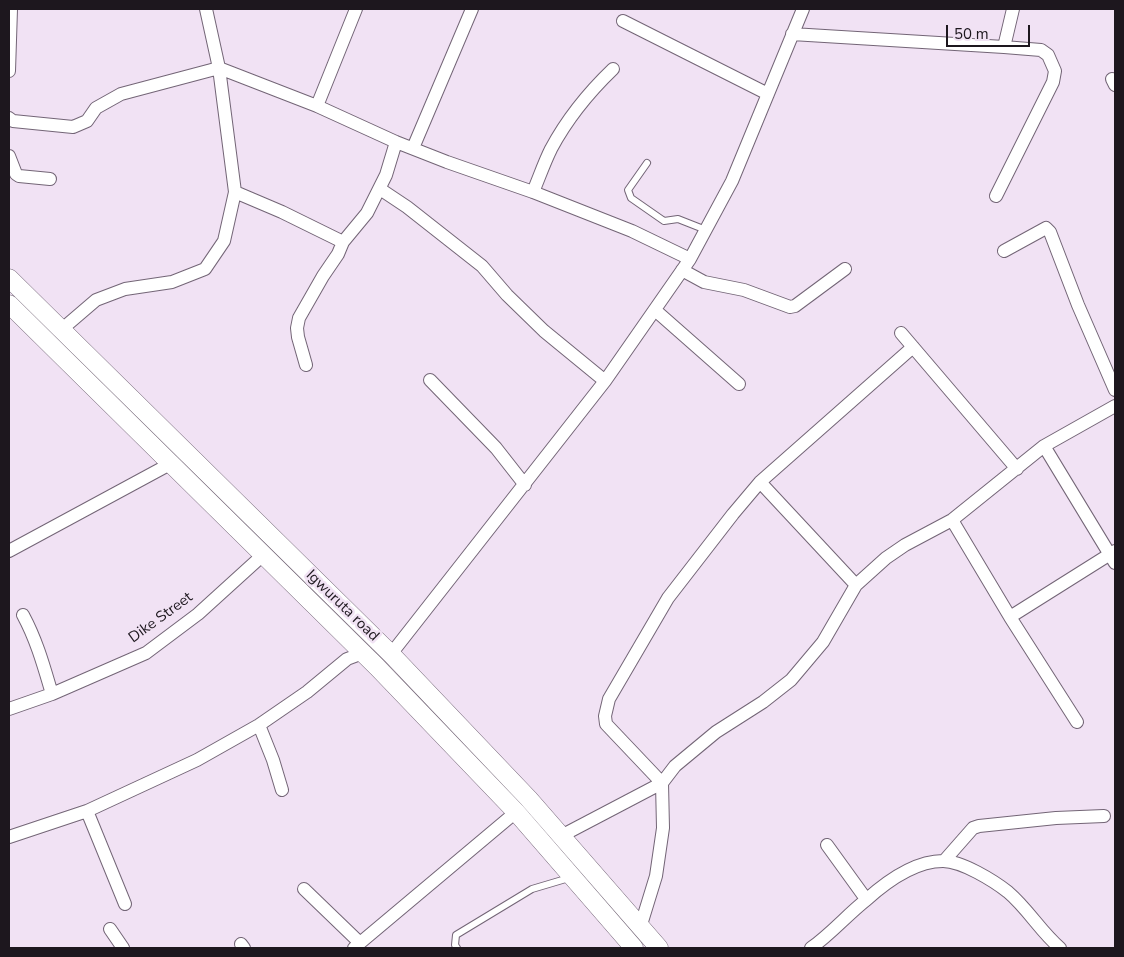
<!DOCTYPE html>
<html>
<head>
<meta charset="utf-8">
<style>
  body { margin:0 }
  #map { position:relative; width:1124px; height:957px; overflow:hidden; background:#f1e2f4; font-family:"Nunito Sans",sans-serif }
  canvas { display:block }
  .frame { position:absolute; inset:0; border:10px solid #1d171e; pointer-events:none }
  .scale { position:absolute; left:946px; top:25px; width:84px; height:22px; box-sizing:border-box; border:2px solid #1d171e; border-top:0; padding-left:6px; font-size:15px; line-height:18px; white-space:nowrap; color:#1d171e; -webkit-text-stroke:4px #f1e2f4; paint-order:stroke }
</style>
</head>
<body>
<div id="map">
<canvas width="1124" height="957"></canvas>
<div class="frame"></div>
<div class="scale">50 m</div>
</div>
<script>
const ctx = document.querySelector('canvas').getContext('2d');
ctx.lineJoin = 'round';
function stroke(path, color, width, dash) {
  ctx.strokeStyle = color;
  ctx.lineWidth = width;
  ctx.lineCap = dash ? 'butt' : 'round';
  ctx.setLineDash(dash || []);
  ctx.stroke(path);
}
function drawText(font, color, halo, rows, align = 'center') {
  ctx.font = font + ' "Nunito Sans",sans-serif';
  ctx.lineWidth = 5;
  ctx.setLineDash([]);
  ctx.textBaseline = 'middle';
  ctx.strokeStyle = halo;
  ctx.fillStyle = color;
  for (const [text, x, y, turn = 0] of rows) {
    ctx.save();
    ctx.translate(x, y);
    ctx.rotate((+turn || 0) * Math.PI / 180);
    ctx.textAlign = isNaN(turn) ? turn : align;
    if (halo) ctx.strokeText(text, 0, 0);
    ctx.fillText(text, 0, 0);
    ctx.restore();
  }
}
const lane = new Path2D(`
  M647 163 628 190 631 198 664 221 678 219 706 230
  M457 948 455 945 456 935 532 889 569 878`);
const street = new Path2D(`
  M623 21 768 94
  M792 34 1004 47 1041 50 1048 55 1055 71 1053 82 996 196
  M1004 47 1013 9
  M9 71 11 9
  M1112 79 1115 85
  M317 106 356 9
  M9 118 13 121 73 127 87 121 96 108 121 94 219 68 317 106 396 142 447 162 533 192 632 231 690 259
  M413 148 472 9
  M9 156 16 174 19 176 50 179
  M380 189 407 207 482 266 507 295 544 331 605 381
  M235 192 282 212 343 242
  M533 192C539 178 544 163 551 149 567 119 588 93 613 69
  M1004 251 1046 228 1050 232 1078 305 1115 390
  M682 270 704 282 744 290 790 307 795 306 845 269
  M655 310 739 384
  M61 330 96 300 125 289 172 282 205 269 224 241 235 192 219 68 206 9
  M901 333 1017 469
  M306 365 298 337 297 328 299 318 323 276 338 254 343 242 367 213 386 175 396 142
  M430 380 496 448 525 485
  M1044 446 1115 563
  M760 482 856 585
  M952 520 1010 617 1077 722
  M9 551 170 464
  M23 615C37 641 44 667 52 694
  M1010 617 1115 551
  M391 654 605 381 690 259 732 181 803 9
  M9 709 52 694 146 653 198 614 263 555
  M259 725 273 760 282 790
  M87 811 125 904
  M561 836 662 783 606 724 605 716 609 699 668 598 733 514 760 482 913 347
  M9 837 87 811 197 760 259 725 307 692 347 659 355 656 361 650
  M827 845 866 899
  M944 861 973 828 979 826 1056 818 1104 816
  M304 889 360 943
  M640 928 656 876 663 828 662 783 675 766 716 732 763 702 791 680 823 642 856 585 886 558 905 545 952 520 1044 446 1115 406
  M110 929 123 948
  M241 944 244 948
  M354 948 516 812
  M811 948C831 934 847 915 866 900 886 882 915 861 943 861 962 861 994 881 1008 892 1028 909 1041 932 1060 948`);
const secondary = new Path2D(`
  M9 278 391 654 529 799 659 948
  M9 304 377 667 516 812 634 948`);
stroke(lane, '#736576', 8);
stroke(street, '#736576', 14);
stroke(secondary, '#736576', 19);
stroke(lane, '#fff', 6);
stroke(street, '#fff', 12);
stroke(secondary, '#fff', 18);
drawText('15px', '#1d171e', '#f1e2f4', [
  ["Igwuruta road",342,606,44],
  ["Dike Street",161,618,-36]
]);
</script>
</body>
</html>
